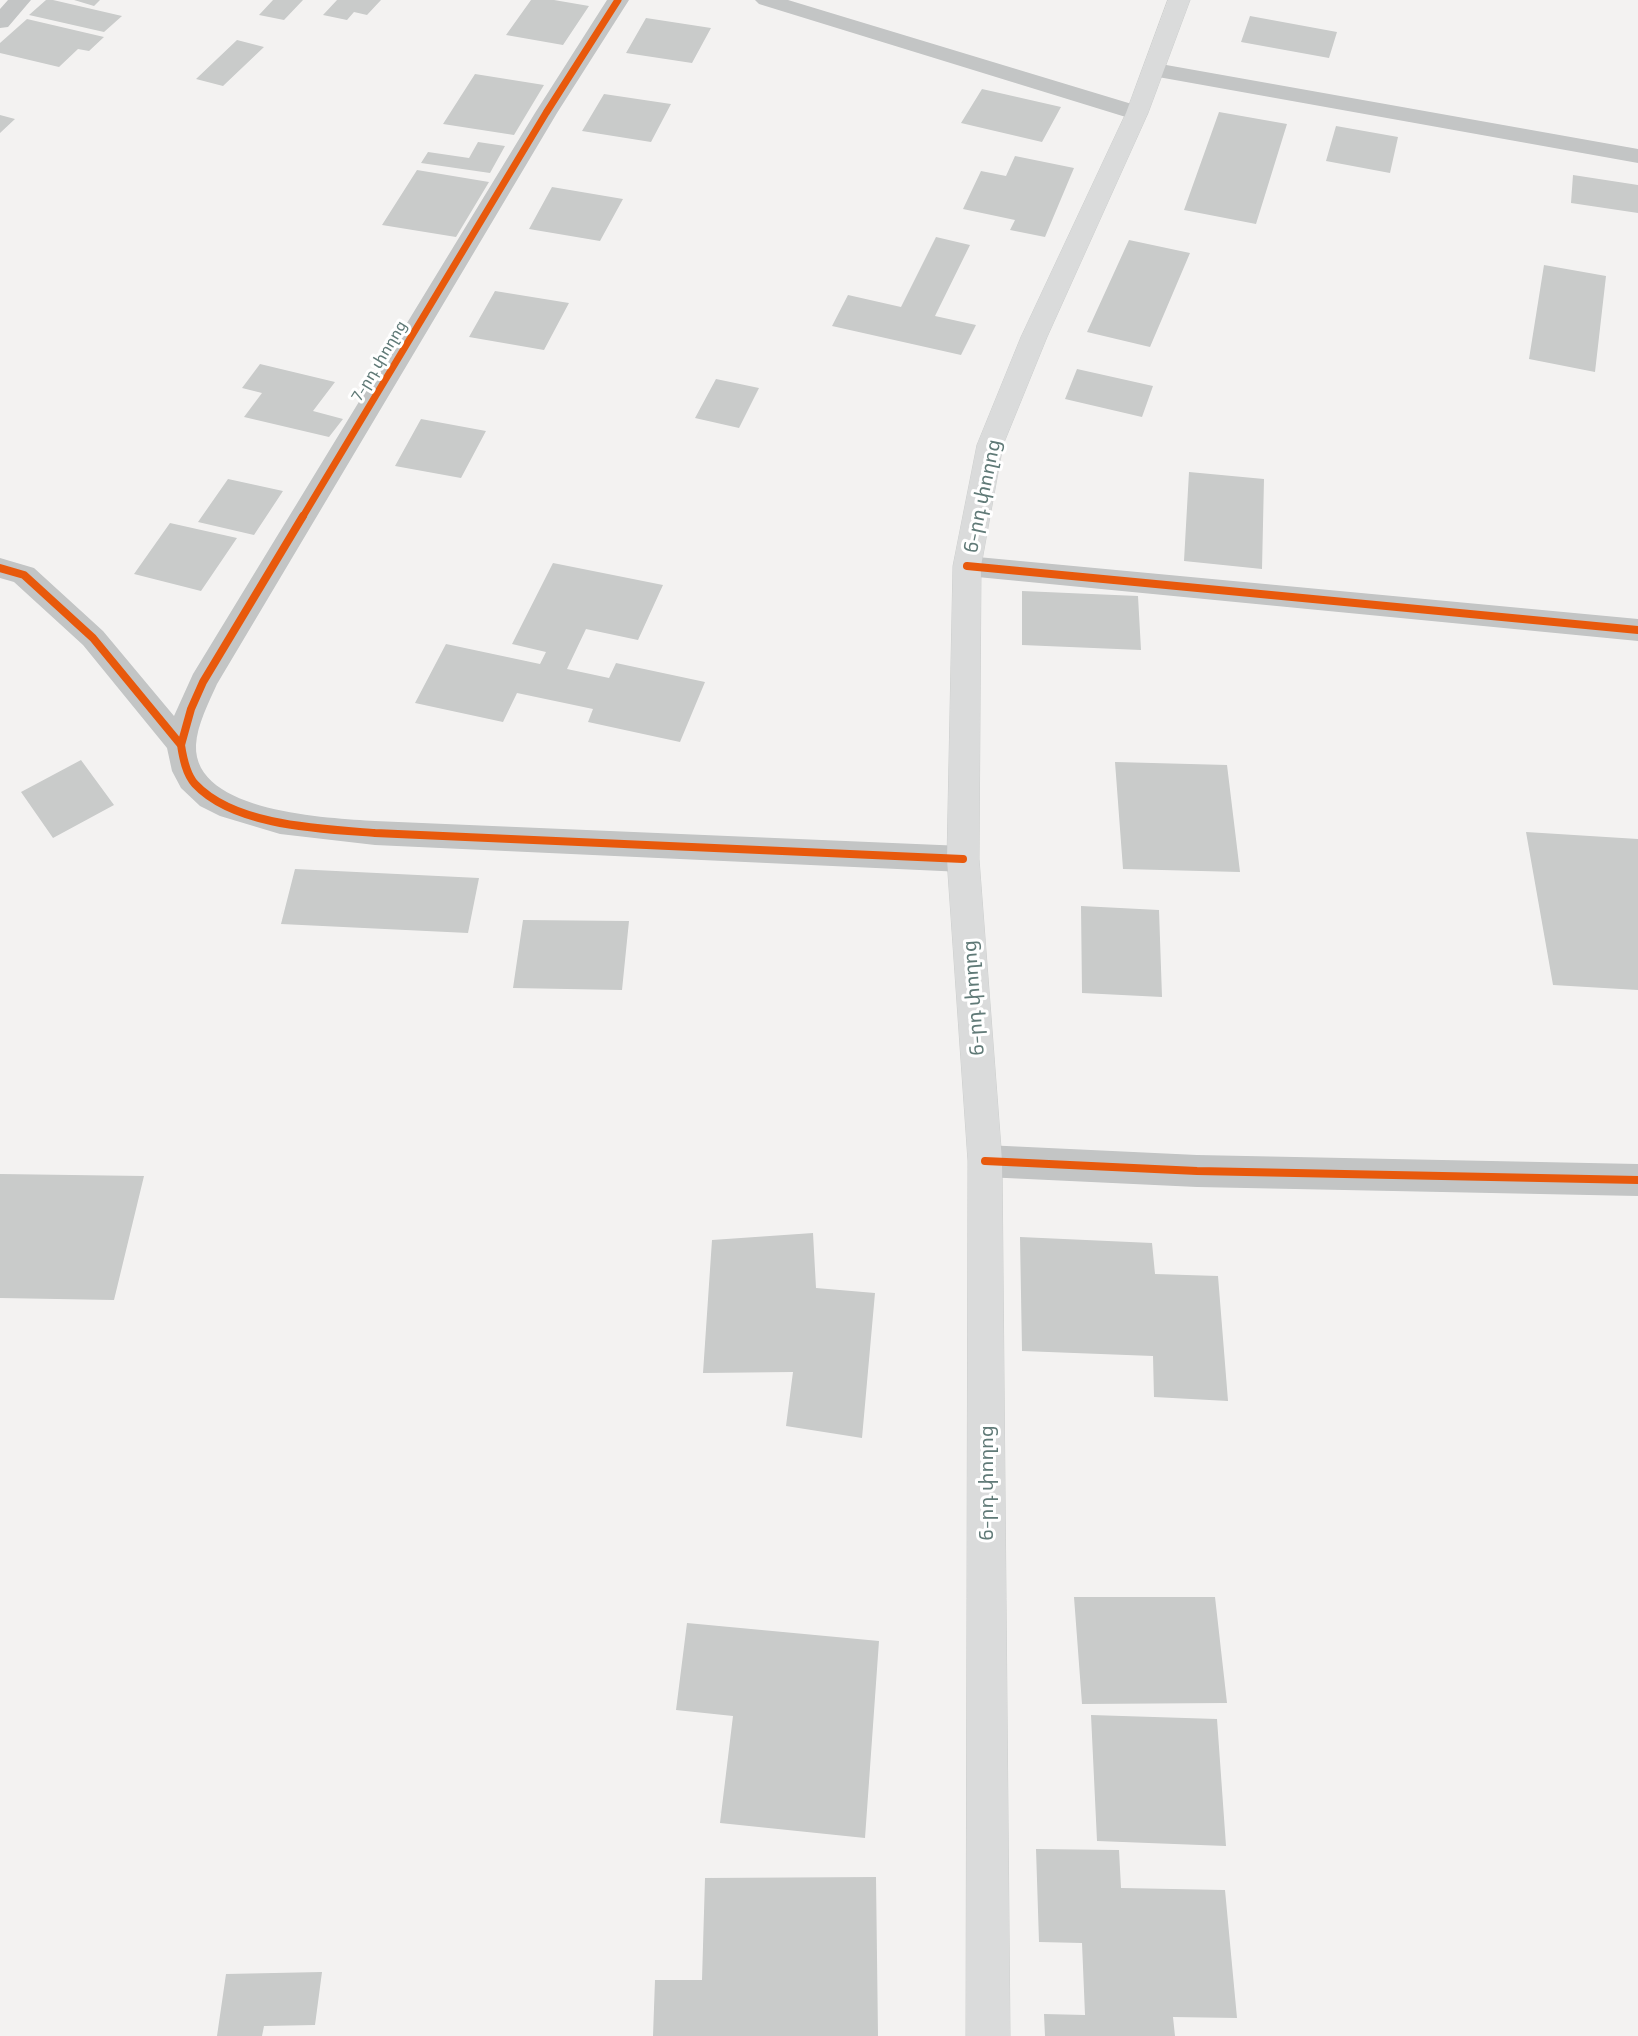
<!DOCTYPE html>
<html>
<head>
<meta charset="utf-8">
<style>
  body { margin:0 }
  canvas { display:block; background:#f3f2f1 }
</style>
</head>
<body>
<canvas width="1638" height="2036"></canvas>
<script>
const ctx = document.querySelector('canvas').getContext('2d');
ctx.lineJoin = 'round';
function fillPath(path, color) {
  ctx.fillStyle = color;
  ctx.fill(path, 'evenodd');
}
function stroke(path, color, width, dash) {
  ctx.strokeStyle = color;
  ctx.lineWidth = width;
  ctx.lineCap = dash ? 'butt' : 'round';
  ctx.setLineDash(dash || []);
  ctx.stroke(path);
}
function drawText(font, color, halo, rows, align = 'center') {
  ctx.font = font + ' "Exo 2","Noto Sans Armenian",sans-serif';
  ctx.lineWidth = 6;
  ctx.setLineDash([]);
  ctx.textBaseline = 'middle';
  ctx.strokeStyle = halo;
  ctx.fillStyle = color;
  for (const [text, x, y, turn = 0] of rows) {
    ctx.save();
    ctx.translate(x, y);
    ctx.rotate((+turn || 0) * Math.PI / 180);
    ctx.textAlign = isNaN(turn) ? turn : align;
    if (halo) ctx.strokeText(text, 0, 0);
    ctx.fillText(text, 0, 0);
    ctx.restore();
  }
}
fillPath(new Path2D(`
  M46 0H53L122 16 104 32 29 15Z
  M74 0H100L94 6Z
  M273 0H303L284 20 259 15Z
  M337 0H381L367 15 354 12 347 20 323 15Z
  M531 0H554L589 6 563 45 506 35Z
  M1250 16 1337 32 1329 58 1241 42Z
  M646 18 711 28 692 63 626 53Z
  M27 19 104 37 89 51 78 49 59 67 0 53V43Z
  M237 40 264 47 223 86 196 79Z
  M475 74 544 85 514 135 443 124Z
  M982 89 1061 107 1042 142 961 123Z
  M604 94 671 104 651 142 582 131Z
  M1219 112 1287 124 1256 224 1184 210Z
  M0 115 15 119 0 133Z
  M1336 126 1398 137 1390 173 1326 161Z
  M478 142 505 146 490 173 421 163 428 152 469 158Z
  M1015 156 1074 168 1045 237 1010 230 1015 220 963 209 981 171 1006 176Z
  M417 170 489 182 456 237 382 225Z
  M1573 175 1638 185V213L1571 203Z
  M552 187 623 199 600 241 529 229Z
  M936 237 970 245 935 316 976 325 961 355 832 326 848 295 901 307Z
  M1129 240 1190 253 1150 347 1087 332Z
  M1544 265 1606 276 1595 372 1529 359Z
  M495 291 569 303 544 350 469 337Z
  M260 364 335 382 313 411 343 419 329 437 244 417 262 393 242 388Z
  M1077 369 1153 386 1142 417 1065 399Z
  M716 379 759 388 739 428 695 418Z
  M421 419 486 431 461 478 395 466Z
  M1189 472 1264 479 1262 569 1184 561Z
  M228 479 283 491 254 535 198 522Z
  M170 523 237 538 201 591 134 574Z
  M553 563 663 585 638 640 586 629 567 669 609 678 616 663 705 682 680 742 588 722 593 709 517 693 503 722 415 703 446 644 540 664 546 652 512 644Z
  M1022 591 1138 596 1141 650 1022 645Z
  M81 760 114 805 53 838 21 792Z
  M1115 762 1227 765 1240 872 1123 869Z
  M1526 832 1638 839V990L1553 985Z
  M295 869 479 878 468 933 281 924Z
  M1081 906 1159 910 1162 997 1082 993Z
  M523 920 629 921 622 990 513 988Z
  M0 1174 144 1176 114 1300 0 1298Z
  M813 1233 816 1288 875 1293 862 1438 786 1426 793 1372 703 1373 712 1240Z
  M1020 1237 1152 1243 1155 1274 1218 1276 1228 1401 1154 1397 1153 1356 1022 1351Z
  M1074 1597H1215L1227 1703 1082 1704Z
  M687 1623 879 1641 865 1838 720 1823 733 1716 676 1710Z
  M1091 1715 1217 1719 1226 1846 1097 1841Z
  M1036 1849 1119 1850 1121 1888 1225 1890 1237 2018 1173 2017 1175 2036H1045L1044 2014 1085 2015 1082 1943 1039 1942Z
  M876 1877 878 2036H653L655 1980H702L705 1878Z
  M322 1972 315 2025 264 2026 262 2036H217L226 1974Z`), '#c9cbca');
const secondary = new Path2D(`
  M1168 0H1190L1148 113 1047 337 1003 445 981 566 979 859 1002 1161 1010 2036H966L968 1161 947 859 953 566 977 445 1021 337 1126 113Z`);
stroke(secondary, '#cdcfce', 1);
fillPath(new Path2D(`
  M8 0H31L8 27 0 28V9Z
  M607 0H629L557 113 217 684C209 702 197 725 196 745 193 813 330 818 375 821L963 846 974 850 979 859 974 868 963 872 375 845 280 834 220 816 200 806 181 788 172 771 167 748 83 645 14 582 0 578V558L34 568 103 631 174 716 193 674 535 113Z
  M755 0H788L1145 108 1148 113 1145 118 1137 120 1129 118 759 4Z
  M1155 63 1638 149V163L1147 75 1144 70 1147 65Z
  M967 556 1638 619V641L967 576 957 573 953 566 957 559Z
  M985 1145 1197 1155 1638 1164V1196L1197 1187 985 1177 973 1172 968 1161 973 1150Z`), '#c3c5c5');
fillPath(secondary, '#dadbdb');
stroke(new Path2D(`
  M302 518 546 113 618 0`), '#e8590c', 7);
stroke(new Path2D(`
  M967 566 1638 630
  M0 568 24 575 93 638 181 745C183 758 186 774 195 784 234 826 321 829 375 833L963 859
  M181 745 191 709 203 682 303 516
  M985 1161 1197 1171 1638 1180`), '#e8590c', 8);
drawText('16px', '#607a77', '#fff', [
  ["7-րդ փողոց",379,361,-59]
]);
drawText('20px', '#607a77', '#fff', [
  ["6-րդ փողոց",982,496,-78],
  ["6-րդ փողոց",973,998,-94],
  ["6-րդ փողոց",986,1483,-90]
]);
</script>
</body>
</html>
